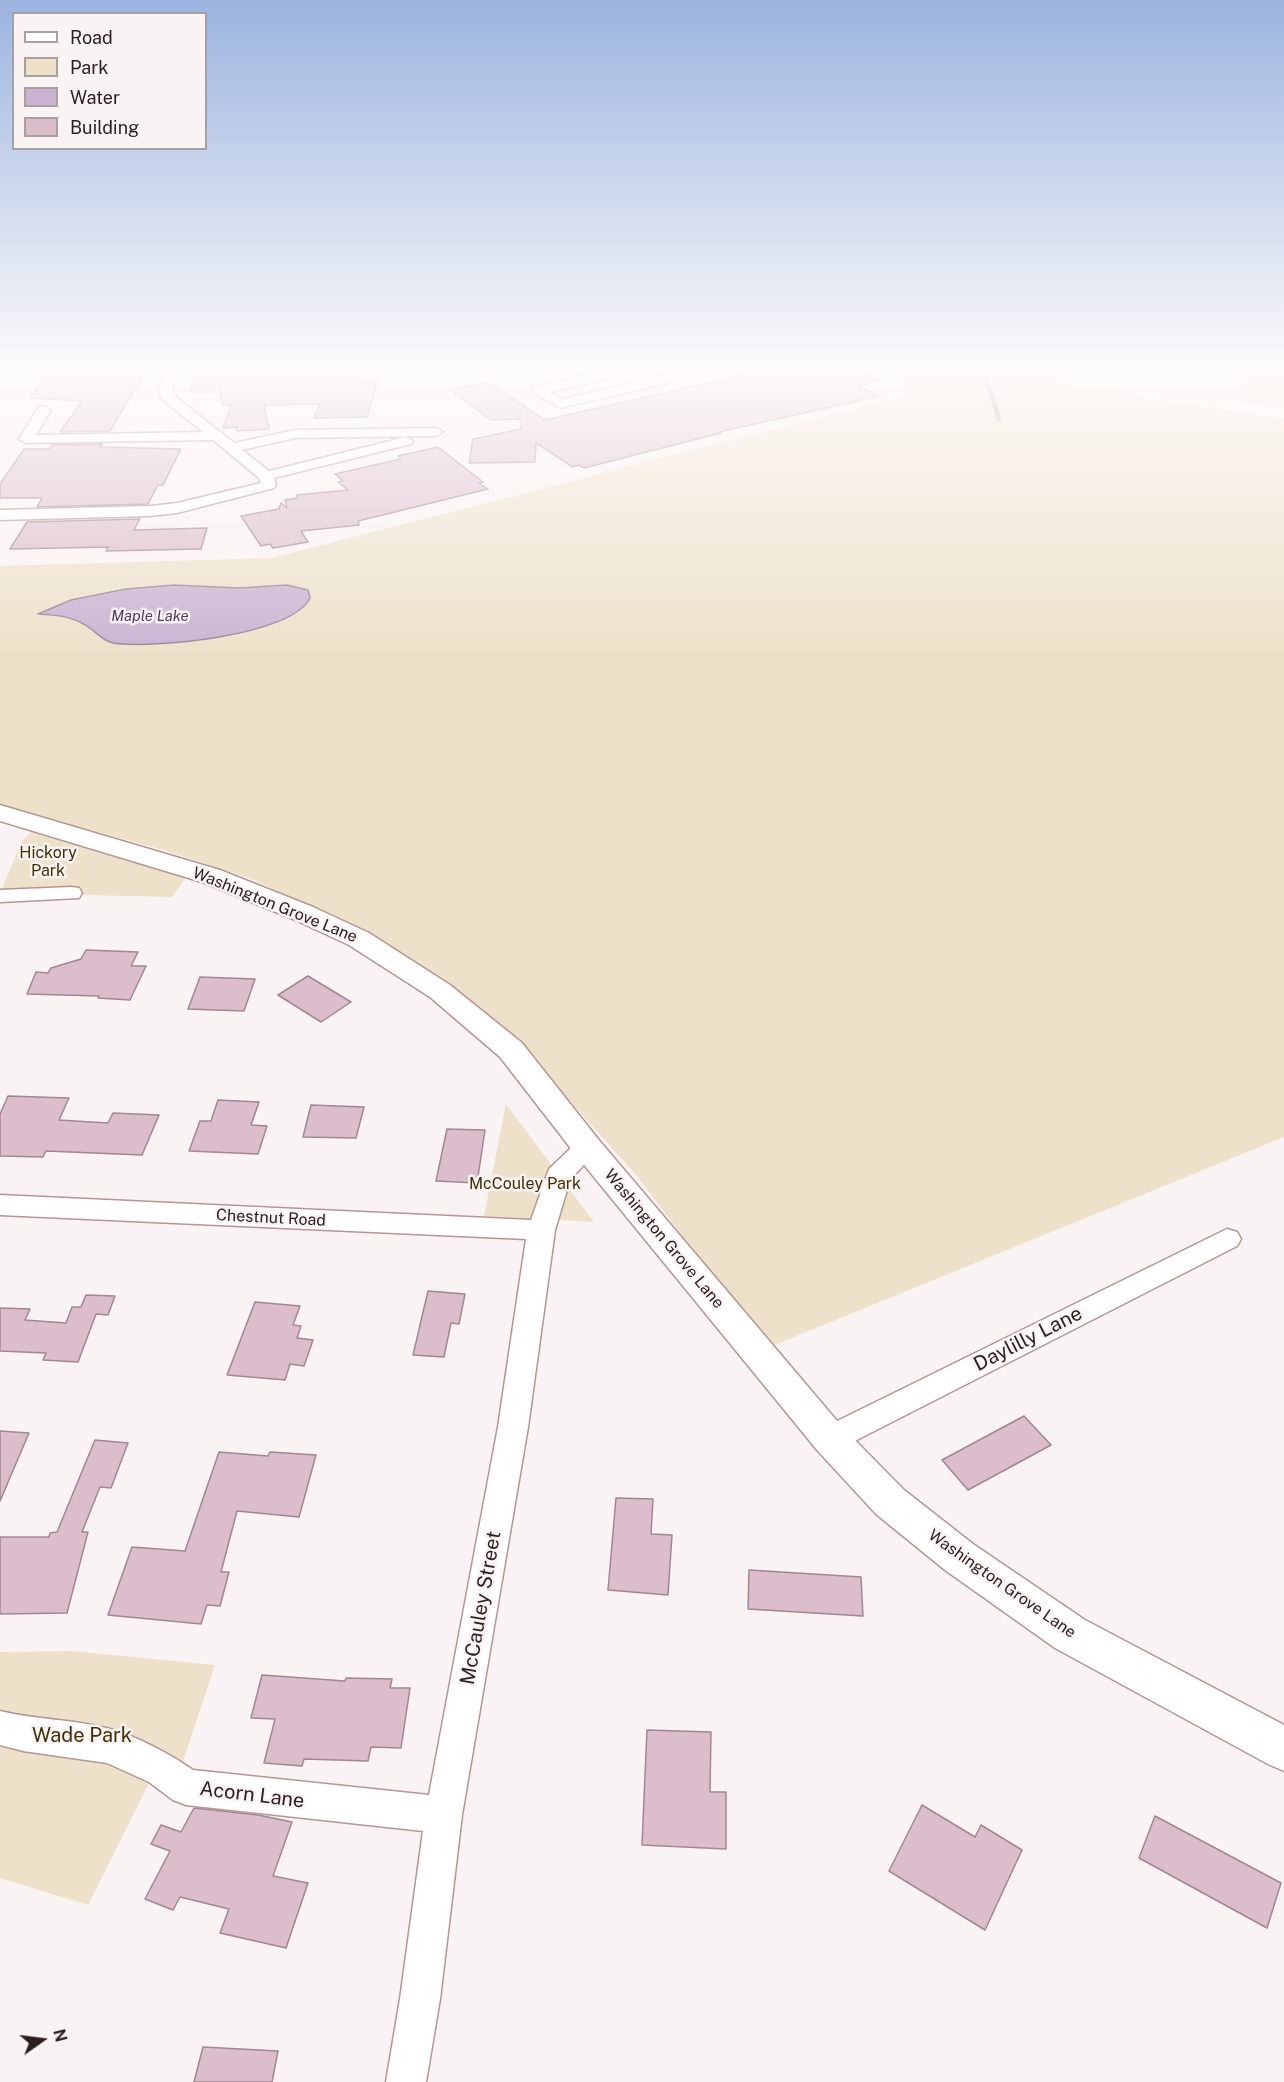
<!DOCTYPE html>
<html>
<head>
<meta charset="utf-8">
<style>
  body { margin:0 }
  #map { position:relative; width:1284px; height:2082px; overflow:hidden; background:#faf3f3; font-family:"Public Sans",sans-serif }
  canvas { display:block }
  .legend { position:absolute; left:12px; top:12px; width:195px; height:138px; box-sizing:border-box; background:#faf3f3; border:2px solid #a89f9f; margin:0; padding:8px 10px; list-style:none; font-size:18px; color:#2d2120 }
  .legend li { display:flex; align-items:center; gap:12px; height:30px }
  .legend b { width:30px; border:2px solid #a89f9f }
  .north { position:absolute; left:12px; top:2010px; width:60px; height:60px; -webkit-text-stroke:4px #faf3f3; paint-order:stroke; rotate:76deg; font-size:16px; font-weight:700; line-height:24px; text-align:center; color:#2d2120 }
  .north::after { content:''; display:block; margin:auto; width:21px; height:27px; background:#2d2120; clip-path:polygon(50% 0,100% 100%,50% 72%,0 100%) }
</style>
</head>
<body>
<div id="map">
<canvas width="1284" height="2082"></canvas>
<ul class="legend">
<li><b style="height:8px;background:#fff"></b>Road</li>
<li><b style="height:16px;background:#ede1c9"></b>Park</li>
<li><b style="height:16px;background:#c9b3d1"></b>Water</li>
<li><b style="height:16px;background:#dbbdcb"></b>Building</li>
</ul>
<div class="north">N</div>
</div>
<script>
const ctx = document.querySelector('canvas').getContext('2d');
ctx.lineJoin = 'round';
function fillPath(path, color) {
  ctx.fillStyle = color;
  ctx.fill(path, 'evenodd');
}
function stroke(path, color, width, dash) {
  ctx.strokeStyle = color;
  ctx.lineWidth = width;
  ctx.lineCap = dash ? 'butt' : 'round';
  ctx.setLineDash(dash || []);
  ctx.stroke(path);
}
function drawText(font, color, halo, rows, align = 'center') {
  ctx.font = font + ' "Public Sans",sans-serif';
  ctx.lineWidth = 5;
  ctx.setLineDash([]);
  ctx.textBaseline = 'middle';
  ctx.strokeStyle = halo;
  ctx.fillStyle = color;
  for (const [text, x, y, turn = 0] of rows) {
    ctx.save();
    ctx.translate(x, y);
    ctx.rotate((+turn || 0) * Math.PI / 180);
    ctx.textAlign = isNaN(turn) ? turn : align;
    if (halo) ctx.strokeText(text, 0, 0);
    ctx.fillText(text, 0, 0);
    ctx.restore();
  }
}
fillPath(new Path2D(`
  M898 366H1067L1054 384 1284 419V1137L767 1348 636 1175 536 1063 451 984 349 926 254 880 167 851 0 805V566L271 558 909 395ZM174 585 239 588 296 586 302 610C262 636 152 651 105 640 96 638 89 626 80 622 67 615 53 616 40 613L71 600 126 589Z
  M1251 366H1284V408L1232 400Z
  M37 827 190 871 172 897 0 893 22 841Z
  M506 1104 594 1222 484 1216Z
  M71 1651 215 1665 178 1776 152 1777 88 1905 0 1878V1652Z`), '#ede1c9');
const water = new Path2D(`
  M174 585 239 588 287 585 308 590 310 598C292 636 152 649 113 643 100 640 97 632 87 626 71 616 56 615 38 614L71 600 126 589Z`);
fillPath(water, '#c9b3d1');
stroke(water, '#9a879c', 1.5);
stroke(new Path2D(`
  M982 366 999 419`), '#9a879c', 4.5);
const building = new Path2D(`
  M46 366H144L138 391H134L110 431 60 432 82 401 30 398 42 381Z
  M202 366H362L357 381H378L367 417 314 418 320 404 264 405 269 429 237 431 236 427 223 428 231 405H222L218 382 213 392H189Z
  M782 366H843L880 379 859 386 879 396 719 432 721 433 584 468 579 465 573 467 536 443 535 462 469 463 473 439 521 429 520 419 491 420 450 390 487 382 545 420Z
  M102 444 100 447 181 449 163 485H158L148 504 37 507 42 498H0V484L24 449H49L52 445Z
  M438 447 483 482 479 483 488 489 358 521 359 525 301 531 308 542 273 548 270 544 261 546 241 516 279 509 281 503 287 508 285 500 297 498V495L348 490 338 482 343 481 335 474 401 459 398 456Z
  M140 519 134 530 207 528 201 549 106 551 108 547 10 549 27 522Z
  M86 950 138 952 131 966H146L130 1000 98 998 99 996 27 994 36 972 48 973 51 968 81 959Z
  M308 976 351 1002 321 1022 278 995Z
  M200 977 255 979 244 1011 188 1009Z
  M8 1096 69 1098 59 1120 108 1123 113 1113 159 1115 142 1155 46 1151 43 1157 0 1156V1114Z
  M218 1100 259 1102 251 1125 267 1126 258 1154 189 1151 200 1121H211Z
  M311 1105 364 1107 356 1138 303 1137Z
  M447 1129 485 1130 477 1183 436 1181Z
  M428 1291 465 1294 459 1324 451 1323 444 1357 413 1355Z
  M86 1295 115 1296 108 1315 96 1314 78 1362 43 1360 46 1353 0 1351V1308L30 1309 25 1320 66 1323 72 1307H81Z
  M255 1302 300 1306 293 1325 301 1326 297 1338 313 1340 304 1366 290 1364 285 1380 227 1375Z
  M1024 1416 1051 1445 968 1490 942 1460Z
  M0 1431 29 1433 0 1501Z
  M95 1440 128 1443 111 1488 100 1487 82 1532H88L67 1613 0 1614V1537H49L50 1533 57 1532Z
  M219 1452 268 1456 270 1452 316 1455 299 1517 237 1511 221 1572H229L220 1606 207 1605 201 1624 108 1615 132 1547 185 1551Z
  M616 1498 653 1499 651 1534 672 1535 668 1595 608 1590Z
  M749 1570 861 1577 863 1616 748 1609Z
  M262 1675 345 1681 346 1678 392 1679 390 1688H410L401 1748 371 1747 368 1761 304 1759 302 1766 264 1763 275 1719 251 1718Z
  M647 1730 711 1732 710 1792H726V1849L642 1845Z
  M922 1805 975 1837 981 1825 1022 1850 985 1930 889 1871Z
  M194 1808 258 1815 292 1822 273 1876 308 1883 286 1948 220 1933 229 1909 180 1897 173 1910 145 1899 170 1851 151 1844 161 1825 181 1832Z
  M1155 1816 1281 1883 1267 1928 1139 1858Z
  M203 2047 278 2051 272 2082H194Z`);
fillPath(building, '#dbbdcb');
stroke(building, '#a38693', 1.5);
const minor = new Path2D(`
  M166 366H179L172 390 175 396 234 443 295 430 436 428 443 432 436 436 295 438 242 450 269 471 406 437 413 441 411 444 274 478 276 485 274 488 177 513 150 516 0 520V510L150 506 177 503 261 483 259 478 213 440 26 443 19 439 39 407 44 406 51 410 36 435 203 432 164 401 158 390Z
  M626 366H650L649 369 550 392 562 399 706 366H766L765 369 739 374 723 370 560 408 531 391 533 388Z
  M71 887 79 888 82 893 79 898 0 902V890Z
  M587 1138 596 1141 600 1147 570 1180 555 1230 528 1427 462 1815 440 1999 426 2082H386L400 1999 423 1831 186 1805 173 1800 149 1782 107 1763 23 1751 0 1745V1711C36 1720 74 1719 110 1729 136 1736 170 1754 193 1770L429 1795 498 1427 526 1239 0 1215V1195L531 1220 549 1169 578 1141Z
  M1227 1229 1237 1232 1241 1239 1237 1246 841 1448 830 1452 819 1448 815 1439 819 1430Z`);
const tertiary = new Path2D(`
  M0 805 220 870 313 907 369 933 450 985 522 1043 598 1139 843 1428 904 1490 973 1544 1085 1620 1284 1725V1771L1268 1764 1055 1648 945 1570 876 1514 817 1450 576 1155 500 1057 430 997 349 945 293 919 202 882 0 821Z`);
stroke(minor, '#b69594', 3);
stroke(tertiary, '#b69594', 3);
fillPath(minor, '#fff');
fillPath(tertiary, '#fff');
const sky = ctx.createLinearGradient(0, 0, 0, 658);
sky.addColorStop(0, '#9bb4df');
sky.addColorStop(0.56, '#fdfafa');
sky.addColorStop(1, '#fdfafa00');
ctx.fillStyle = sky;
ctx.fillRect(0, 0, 1284, 658);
drawText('italic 15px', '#54355f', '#faf3f3', [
  ["Maple Lake",150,616]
]);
drawText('16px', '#423005', '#faf3f3', [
  ["Hickory",48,853],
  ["Park",48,871],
  ["McCouley Park",525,1184]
]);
drawText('16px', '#2d2120', '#faf3f3', [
  ["Washington Grove Lane",275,905,22],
  ["Chestnut Road",271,1218,3],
  ["Washington Grove Lane",664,1239,50],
  ["Washington Grove Lane",1002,1584,35]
]);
drawText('20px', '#2d2120', '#faf3f3', [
  ["Daylilly Lane",1028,1339,-27],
  ["McCauley Street",481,1608,-80],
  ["Acorn Lane",252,1795,7]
]);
drawText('20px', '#423005', '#faf3f3', [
  ["Wade Park",82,1736]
]);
</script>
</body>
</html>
